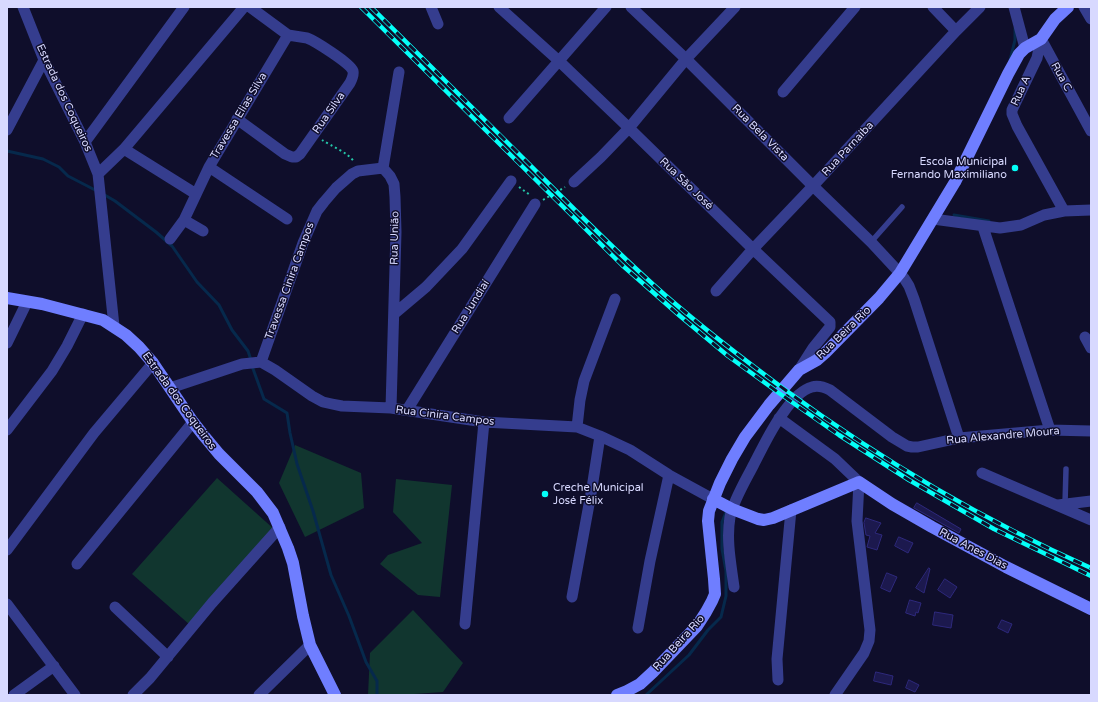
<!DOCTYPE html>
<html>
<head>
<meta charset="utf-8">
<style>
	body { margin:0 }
	#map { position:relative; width:1098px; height:702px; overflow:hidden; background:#0f0e2b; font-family:"Varela Round",sans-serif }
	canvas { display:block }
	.frame { position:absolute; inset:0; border:8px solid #d8d9ff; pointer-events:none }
</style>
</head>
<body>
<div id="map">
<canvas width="1098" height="702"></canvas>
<div class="frame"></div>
</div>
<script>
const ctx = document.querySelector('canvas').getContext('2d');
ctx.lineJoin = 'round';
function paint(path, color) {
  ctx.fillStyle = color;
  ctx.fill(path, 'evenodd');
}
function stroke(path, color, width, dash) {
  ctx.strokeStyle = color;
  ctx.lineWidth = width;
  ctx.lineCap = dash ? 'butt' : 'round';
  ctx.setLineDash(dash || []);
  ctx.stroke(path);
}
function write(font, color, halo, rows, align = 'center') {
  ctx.font = font + ' "Varela Round",sans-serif';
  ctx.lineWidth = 3;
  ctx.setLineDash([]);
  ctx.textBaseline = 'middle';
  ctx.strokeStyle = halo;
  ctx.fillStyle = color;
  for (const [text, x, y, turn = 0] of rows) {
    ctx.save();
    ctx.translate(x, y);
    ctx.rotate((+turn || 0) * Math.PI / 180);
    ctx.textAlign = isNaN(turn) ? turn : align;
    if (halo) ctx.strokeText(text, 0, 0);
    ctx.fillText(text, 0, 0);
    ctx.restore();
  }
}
paint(new Path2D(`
	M295,445L361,473L364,508L305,537L279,483Z
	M217,478L275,530L190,625L132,574Z
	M396,479L452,485L440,597L418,595L380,564L388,555L422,543L393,512Z
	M413,610L463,663L443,692L400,695H368L370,653Z`), '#11362f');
stroke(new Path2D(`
	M1010,60L1015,40V28
	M7,151L43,159L59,167L68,176L97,191
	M103,194L115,201L156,232L172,246L197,282L219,305L232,330L248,351L251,360
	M954,215L989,221
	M252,366L264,399L287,413L290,433L297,464L313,511L331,575L349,616L366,662L377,681V695
	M646,695L689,655L708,630L721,617L726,596V571L722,549V522L726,512`), '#06294c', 3);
const building = new Path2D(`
	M917,503L961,529L959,533L914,508Z
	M866,518L881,523L875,533L882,535L877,550L867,547L870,536L866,535L864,523Z
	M899,537L913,543L908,553L895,546Z
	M929,568L930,569L924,593L916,588Z
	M887,573L897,577L890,592L881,588Z
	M945,579L957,587L950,598L938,590Z
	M910,600L921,603L918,613L916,612L915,616L906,613Z
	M935,612L953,615L951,628L933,625Z
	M1002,620L1012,624L1008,633L998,628Z
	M876,672L893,676L891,685L874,681Z
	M909,680L919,685L915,692L906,688Z`);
paint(building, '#1c194e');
stroke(building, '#2e297c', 1);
stroke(new Path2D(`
	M322,140C331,146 349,153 354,162
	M519,187L530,195
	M543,200L565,187`), '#25c6a8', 2, [2, 3]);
stroke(new Path2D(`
	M871,242L902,207
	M1065,504L1066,469`), '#353d8e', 5.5);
stroke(new Path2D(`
	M23,7L44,60L85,142L98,174L114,326
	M431,7L438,24
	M499,7L559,61L629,128L753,249L830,322V327L813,348L799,370
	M631,7L686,59L813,186L871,242L897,270L904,278L909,286L914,299L959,438
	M933,7L956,31
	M1014,7L1025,48
	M1084,7L1091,19
	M1041,39L1037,58L1012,110V114L1017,126L1064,211
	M1041,39L1091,131
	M783,92L855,7
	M509,118L606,7
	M237,119L285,154L292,157H296L300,154L350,83C352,79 354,75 353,71C350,63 315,41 307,38C301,37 294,36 288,35
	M7,130L44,60
	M85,142L184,7
	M124,149L196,194
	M209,167L287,219
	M383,168L390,176L394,184L395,197L396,232L391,408
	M383,168L399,72
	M98,174L124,149L244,7
	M574,182L601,157L629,128L686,59L735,7
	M933,219L1000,228L1021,225L1044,215L1064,211L1091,210
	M184,220L203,231
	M983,227L1050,430
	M170,239L184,220L209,167L288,35L250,7
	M716,291L753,249L813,186L956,31L980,7
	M394,314L426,287L462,249L511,181
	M1085,337L1091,348
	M7,343L27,302
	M261,362L303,243L317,211L324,202L336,188L352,174L358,171L383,168
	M170,388L242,364L261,362L275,370L312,396L323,402L332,404L342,406L391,408L484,422L577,427L600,436L630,450L669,475L713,499
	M407,410L535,204
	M779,418L835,459L859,482L857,521L870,630L869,641L864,653L835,695
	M577,427L580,400L584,381L615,299
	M7,430L52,371L67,346L83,314
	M982,473L1091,520
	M1058,505L1091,501
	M7,550L94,433L153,363
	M77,564L193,422
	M734,587C731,564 726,540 730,517C733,501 747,478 754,464C763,447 771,429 783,413C790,403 800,390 812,387C818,385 824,387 830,390L892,437L907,446L912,447H918L959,438L1050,430L1091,431
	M572,597L592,488L600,436
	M7,604L75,695
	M115,607L168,657
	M465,624L484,422
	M638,628L650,561L669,475
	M778,680L777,659L791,510
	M14,695L54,666
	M133,695L150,678L212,603L280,527
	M259,695L310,645`), '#353d8e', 11);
stroke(new Path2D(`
	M7,298L42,304L103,320L126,335L139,347L153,363L193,422L204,436L219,454L257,492L273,513L288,548L293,563L303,616L310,645L335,695
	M713,499L732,509L758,519L764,520L773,518L859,482L892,504L932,527L1006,567L1091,609
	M617,695L627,691L640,684L653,672L697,626L706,612L712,601L715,594L714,579L708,521L709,511L720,483L732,459L745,437L769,405L799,370L817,360L825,353L879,298L900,273L955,182L1008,74L1019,54L1025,48L1041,39L1055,19L1068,7`), '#6f7eff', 12);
const rail = new Path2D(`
	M361,7L622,265L680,316L728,356L779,393L839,435L909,480L994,529L1091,576
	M371,7C423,59 476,111 528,163C573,208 617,253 665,295C703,328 743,359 784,389C880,459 983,520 1091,568`);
stroke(rail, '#04fff8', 4.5);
stroke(rail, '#0f0e2b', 3, [9]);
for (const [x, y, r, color] of [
	[1015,168,4,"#04fff8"],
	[545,494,4,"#04fff8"]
]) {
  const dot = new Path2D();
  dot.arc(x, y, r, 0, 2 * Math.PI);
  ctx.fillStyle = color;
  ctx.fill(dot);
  stroke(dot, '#0f0e2b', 1.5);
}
write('11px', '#d8d9ff', '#0f0e2b', [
	["Rua C",1061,77,61],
	["Rua A",1021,91,-65],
	["Estrada dos Coqueiros",64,98,65],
	["Rua Silva",329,113,-55],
	["Travessa Elias Silva",239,116,-59],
	["Rua Bela Vista",760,133,45],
	["Rua Parnaíba",848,149,-47],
	["Rua São José",686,184,44],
	["Rua União",395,238,-89],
	["Travessa Cinira Campos",290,281,-70],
	["Rua Jundiaí",471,307,-58],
	["Rua Beira Rio",844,333,-44],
	["Estrada dos Coqueiros",179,401,54],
	["Rua Cinira Campos",445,416,7],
	["Rua Alexandre Moura",1003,436,-5],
	["Rua Anes Dias",973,549,28],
	["Rua Beira Rio",679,643,-48]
]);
write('11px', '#d8d9ff', '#0f0e2b', [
	["Escola Municipal",1007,162],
	["Fernando Maximiliano",1007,175],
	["Creche Municipal",553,488,"left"],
	["José Félix",553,501,"left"]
], 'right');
</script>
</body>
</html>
